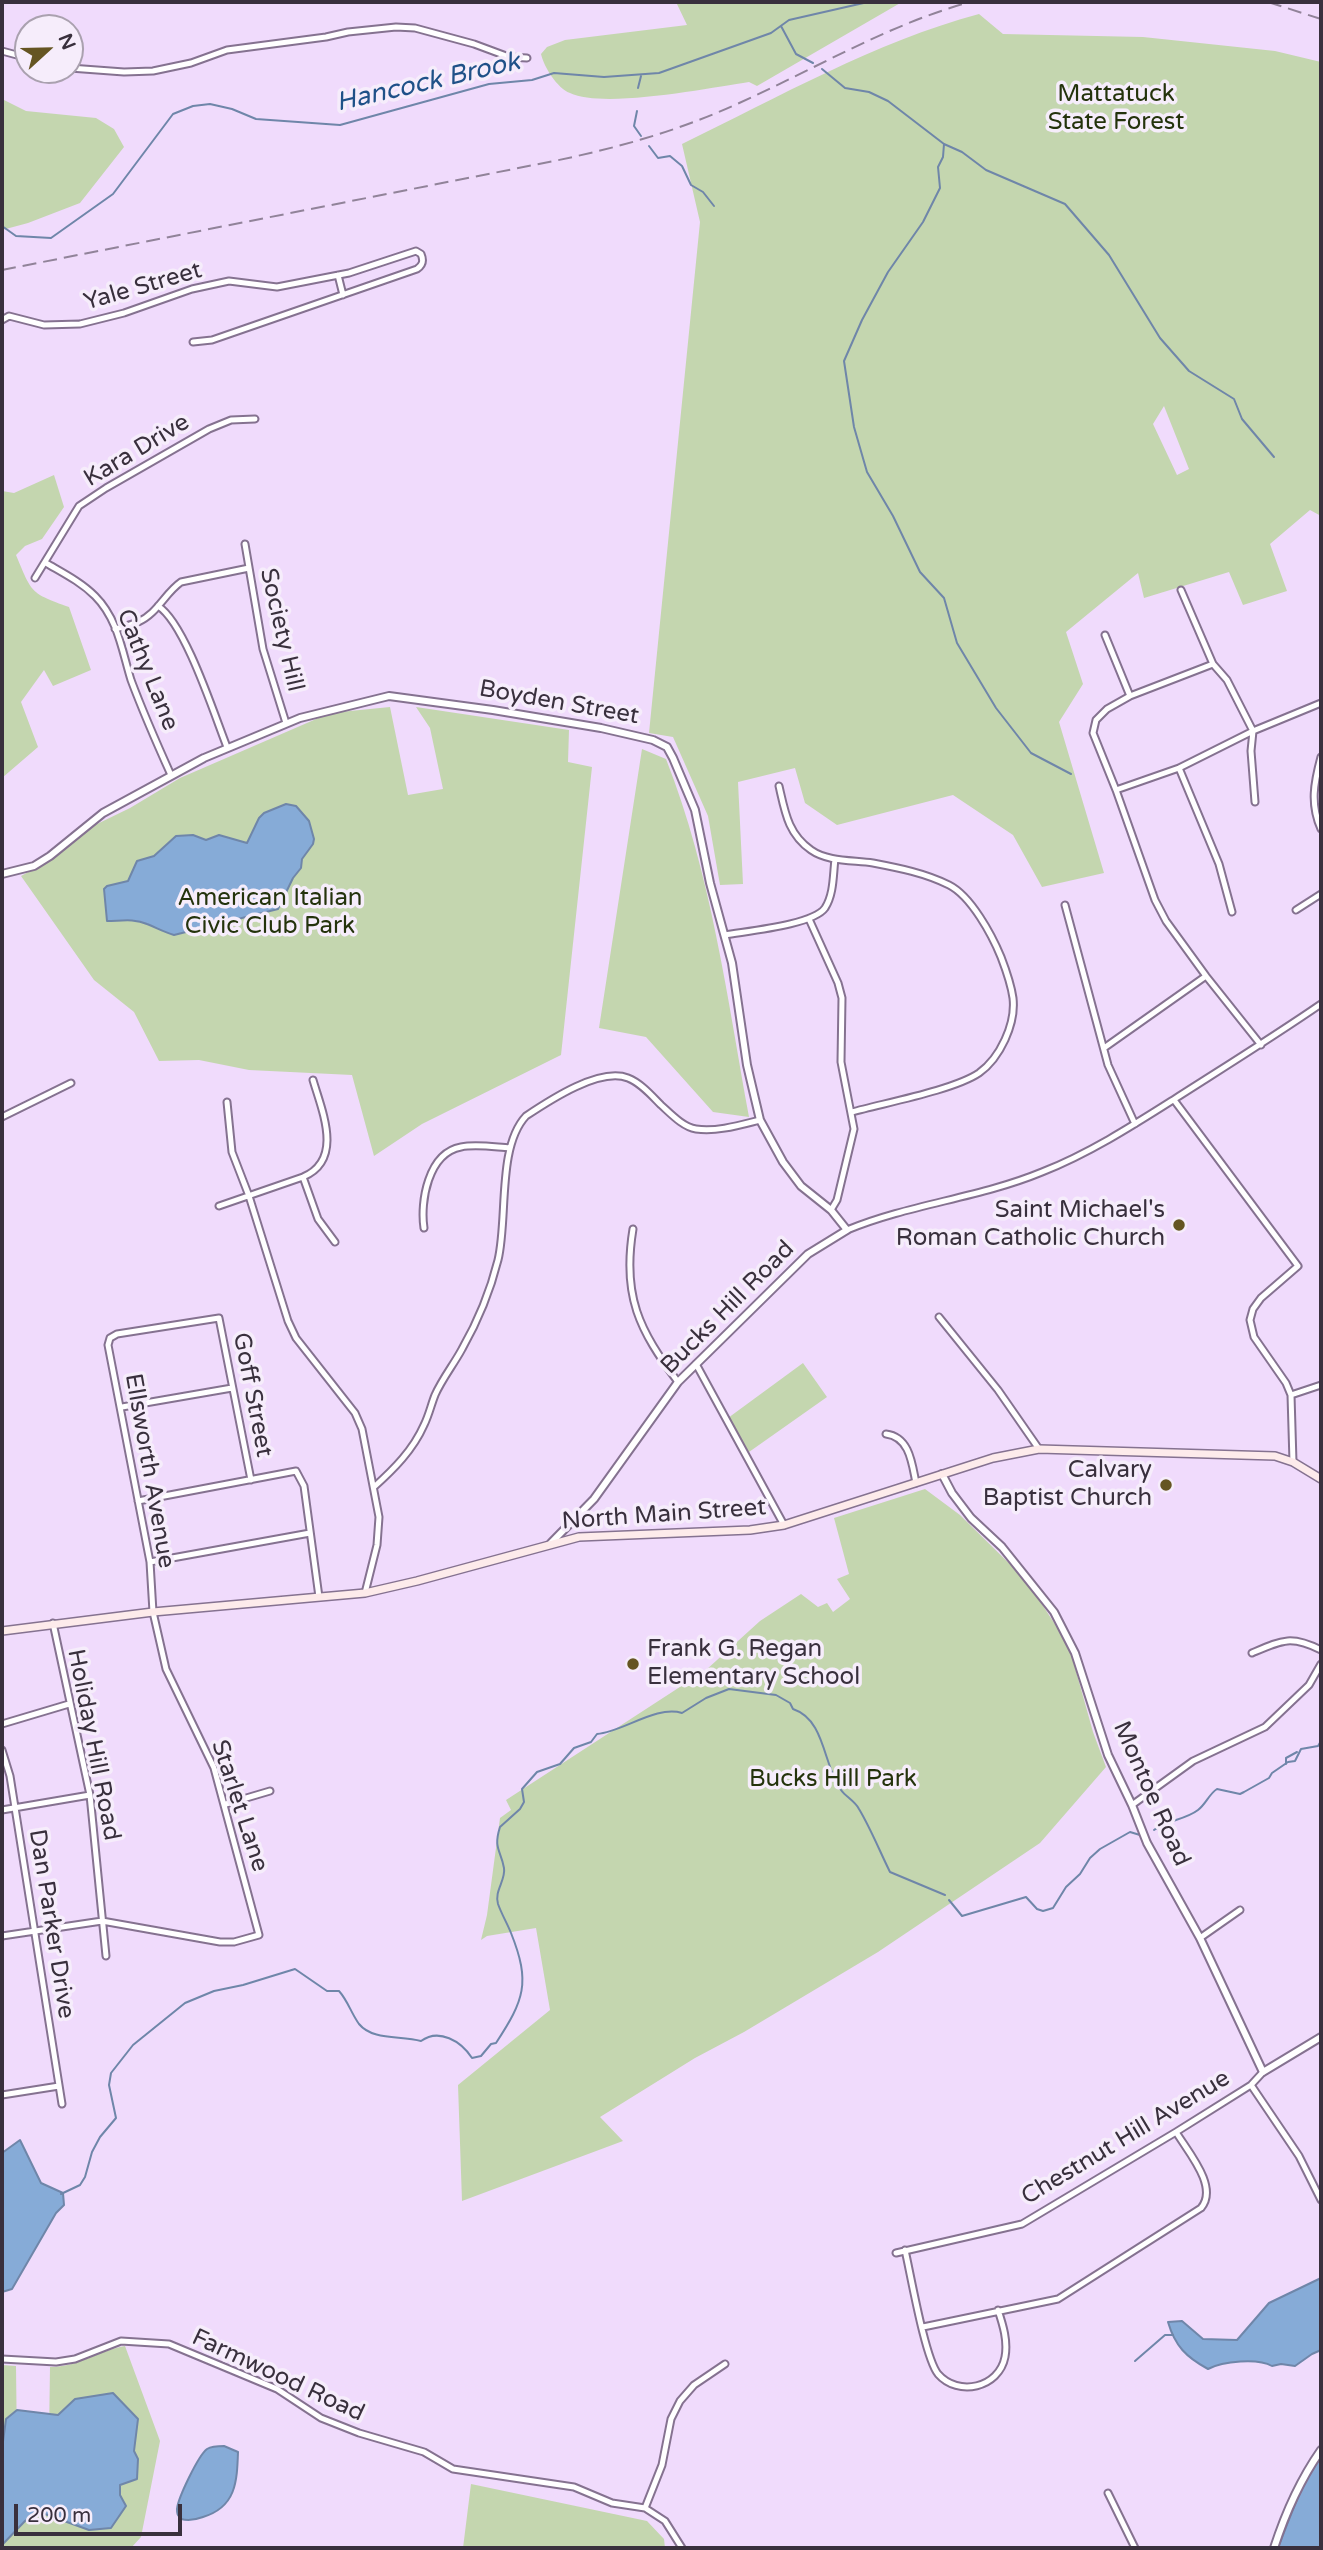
<!DOCTYPE html>
<html>
<head>
<meta charset="utf-8">
<style>
	body { margin:0 }
	#map { position:relative; width:1323px; height:2550px; overflow:hidden; background:#f0dbfc; font-family:"Varela Round",sans-serif }
	canvas { display:block }
	.frame { position:absolute; inset:0; border:4px solid #39303d; pointer-events:none }
	.north { position:absolute; left:14px; top:14px; width:70px; height:70px; box-sizing:border-box; background:#f6edfb; border:2px solid #aaa1af; border-radius:50%; rotate:68deg; font-size:19px; font-weight:700; line-height:28px; text-align:center; color:#39303d }
	.north::after { content:''; display:block; margin:auto; width:24px; height:32px; background:#655522; clip-path:polygon(50% 0,100% 100%,50% 72%,0 100%) }
	.scale { position:absolute; left:14px; top:2504px; width:168px; height:32px; box-sizing:border-box; border:4px solid #39303d; border-top:0; padding-left:9px; font-size:21px; line-height:24px; white-space:nowrap; color:#39303d; -webkit-text-stroke:5px #f6edfb; paint-order:stroke }
</style>
</head>
<body>
<div id="map">
<canvas width="1323" height="2550"></canvas>
<div class="frame"></div>
<div class="north">N</div>
<div class="scale">200 m</div>
</div>
<script>
const ctx = document.querySelector('canvas').getContext('2d');
ctx.lineJoin = 'round';
function paint(path, color) {
  ctx.fillStyle = color;
  ctx.fill(path, 'evenodd');
}
function stroke(path, color, width, dash) {
  ctx.strokeStyle = color;
  ctx.lineWidth = width;
  ctx.lineCap = dash ? 'butt' : 'round';
  ctx.setLineDash(dash || []);
  ctx.stroke(path);
}
function write(font, color, halo, rows, align = 'center') {
  ctx.font = font + ' "Varela Round",sans-serif';
  ctx.lineWidth = 7;
  ctx.setLineDash([]);
  ctx.textBaseline = 'middle';
  ctx.strokeStyle = halo;
  ctx.fillStyle = color;
  for (const [text, x, y, turn = 0] of rows) {
    ctx.save();
    ctx.translate(x, y);
    ctx.rotate((+turn || 0) * Math.PI / 180);
    ctx.textAlign = isNaN(turn) ? turn : align;
    if (halo) ctx.strokeText(text, 0, 0);
    ctx.fillText(text, 0, 0);
    ctx.restore();
  }
}
paint(new Path2D(`
	M676,2H902L757,86L749,82C709,88 604,109 570,93C557,88 544,67 541,54L547,47L565,40L687,25Z
	M979,14L1003,34L1143,37L1275,51L1321,62V516L1310,510L1270,544L1287,591L1243,605L1229,572L1144,598L1138,573L1066,632L1083,684L1059,722L1104,873L1042,887L1013,835L953,795L837,825L805,803L795,768L738,782L743,884L720,885L708,816L673,737L649,733L700,222L682,144C779,97 875,42 979,14ZM1164,406L1189,469L1177,475L1153,424Z
	M2,99L26,111L96,118L114,129L124,147L80,203L28,223L2,230Z
	M54,475L64,507L42,539L25,546L16,555C32,593 30,593 69,607L91,670L53,686L44,670L21,702L38,747L2,778V491L14,493Z
	M390,707L408,795L443,789L430,728L416,707L569,730L568,762L592,767L561,1055L422,1124L374,1156L352,1075L249,1070L199,1060L159,1061L134,1012L94,980L21,876L54,858L95,825L130,808L180,778L330,713Z
	M642,749L666,759C711,873 727,996 749,1117L713,1112L646,1037L599,1028Z
	M803,1363L827,1397L749,1452L728,1418Z
	M925,1489L960,1515L1027,1581L1069,1646L1093,1732L1106,1767L1040,1843L878,1952L744,2032L695,2058L600,2117L623,2141L462,2201L458,2085L550,2010L536,1928L487,1936L481,1940L487,1915L500,1818L511,1810L506,1800L706,1670L760,1621L801,1594L818,1607L827,1603L833,1612L850,1599L837,1579L849,1574L834,1518Z
	M125,2346L160,2441L141,2537L131,2548H2V2365L16,2366L17,2451L49,2437L50,2367C78,2367 98,2351 125,2346Z
	M471,2484L647,2521L664,2539L665,2548H463Z`), '#c4d6af');
const water = new Path2D(`
	M286,804L296,806L309,821L314,839L313,844L302,859L301,868L293,878L278,909L174,935C164,932 157,928 147,924C134,918 120,921 107,921L104,889L107,886L128,881L137,861L154,856L176,836L193,835L206,840L219,835L247,843L259,818L264,813Z
	M20,2140L41,2183L63,2193L64,2205L56,2213L12,2289L2,2292V2153Z
	M1321,2278V2350L1312,2354L1295,2366L1281,2364L1272,2366C1258,2358 1223,2361 1208,2369C1186,2357 1175,2346 1168,2322L1182,2321L1203,2339L1237,2340L1269,2303Z
	M113,2393L138,2419L134,2451L138,2459L137,2479L120,2485V2495L126,2506L111,2528L89,2530L42,2513L25,2521L2,2545V2449L6,2419L17,2410L58,2415L75,2399Z
	M224,2446L238,2452C237,2482 236,2507 203,2517C195,2520 189,2521 181,2519C178,2515 177,2515 177,2509C178,2498 198,2456 207,2449C212,2446 218,2446 224,2446Z
	M1321,2457V2548H1278C1290,2517 1301,2484 1321,2457Z`);
paint(water, '#86abd7');
stroke(water, '#6f86a9', 2);
stroke(new Path2D(`
	M781,26L796,54L813,63
	M822,69L845,88L869,92L888,101L944,144L962,152L986,170L1065,204L1109,255L1160,338L1189,371L1234,399L1242,419L1274,457
	M638,88L641,76
	M637,111L634,126L641,136
	M944,144L943,157L938,167L940,188L923,222L888,272L862,320L844,361L854,427L867,472L893,516L920,572L944,598L957,643L996,708L1031,753L1071,774
	M649,146L658,158L670,156L682,166L691,185L703,192L714,206
	M2,226L16,236L51,238L113,194L173,114L193,106L210,104L232,109L256,119L340,125L489,84L532,80L554,73L604,77L659,73L771,33L789,20L868,2
	M1286,1764V1758L1297,1752
	M1154,1830C1167,1820 1185,1820 1198,1810C1206,1804 1209,1794 1217,1789L1240,1794L1244,1792L1269,1778L1272,1773L1288,1762L1295,1761L1301,1749L1318,1746L1321,1741
	M949,1900L962,1916L1026,1897L1037,1909L1043,1911L1053,1908L1066,1887L1080,1874L1090,1858L1100,1849L1130,1832L1140,1835
	M61,2194L80,2185L85,2177L92,2152L100,2137L116,2118L109,2085L111,2073L133,2045L185,2003L214,1991L243,1985L295,1969L327,1991H339C348,2001 351,2013 359,2024C373,2041 401,2035 421,2041C439,2028 461,2041 472,2058L481,2056L491,2044L496,2043C524,2000 531,1983 511,1933C507,1923 502,1915 498,1904C494,1891 506,1880 504,1868C501,1850 493,1849 500,1827L520,1809L524,1802L522,1789L537,1772L560,1764L574,1748L591,1742L597,1734C623,1732 656,1705 682,1713L706,1698L729,1689L776,1695L790,1703L793,1709C826,1720 823,1766 841,1790C846,1797 855,1801 859,1809C871,1829 880,1852 890,1872L945,1895
	M1135,2361L1165,2335H1173`), '#6f86a9', 2);
const minor = new Path2D(`
	M2,51L28,58
	M70,68L124,72L153,71L191,63L227,50L326,37L348,32L396,27L415,28L474,44L509,57L527,58
	M338,275L343,295
	M2,320L9,316L44,325L80,324L124,313L192,289L229,281L277,287L349,273L416,251L421,254C424,261 423,265 417,269L212,340L193,342
	M245,544L263,649L286,723
	M46,563C63,573 81,582 95,596C118,619 122,651 131,680C143,712 157,744 171,775
	M35,578L79,506L106,488L209,429L231,420L255,419
	M1181,590L1213,664L1227,680L1253,731L1251,751L1255,802
	M158,606C185,623 214,714 227,747
	M115,629C123,627 131,625 138,622C157,614 165,593 181,582L249,568
	M1105,635L1130,696
	M1213,664L1130,696L1107,709L1096,720L1093,733L1116,790L1155,900L1166,921L1206,976L1261,1045
	M1321,757C1314,783 1310,804 1321,829
	M1179,768L1219,864L1232,912
	M779,786C785,812 788,834 811,850C828,862 853,860 873,863C899,868 925,873 949,885C971,896 992,935 1001,957C1006,970 1011,984 1013,998C1016,1024 1000,1058 979,1073C954,1090 884,1103 852,1112
	M1116,790L1179,768L1253,731L1321,703
	M1065,905L1108,1065L1135,1124
	M1296,910L1321,894
	M809,919L838,983L842,998L841,1062L854,1129L837,1200L831,1210
	M725,935C747,931 813,925 825,908C834,894 833,875 835,859
	M1104,1048L1206,976
	M1174,1100L1298,1266L1261,1298L1253,1309L1250,1320L1254,1337L1286,1383L1291,1395L1293,1462
	M227,1102L232,1152L249,1196L288,1321L296,1338L355,1413L362,1429L379,1517L377,1545L365,1593
	M2,1117L71,1083
	M303,1177L318,1219L335,1242
	M219,1206L303,1177C344,1160 322,1111 313,1080
	M424,1228C420,1202 428,1153 461,1147C476,1144 494,1147 510,1148
	M633,1229C622,1296 639,1330 678,1382
	M847,1230C910,1204 979,1198 1042,1172C1088,1154 1132,1126 1173,1100C1223,1068 1273,1037 1321,1004
	M939,1317L998,1390L1039,1449
	M696,1364L784,1525
	M1291,1395L1321,1385
	M122,1407L232,1388
	M886,1434C910,1437 912,1464 916,1483
	M374,1487C394,1469 413,1450 424,1425C429,1415 431,1405 435,1395C442,1379 454,1364 462,1349C478,1321 490,1292 498,1260C508,1219 497,1147 526,1116C550,1100 600,1067 628,1078C641,1083 652,1096 661,1105C671,1114 683,1127 696,1129C717,1132 740,1125 760,1120
	M138,1501L296,1471L304,1486L319,1597
	M150,1562L310,1533
	M53,1623L90,1795L106,1956
	M1252,1653C1282,1640 1291,1635 1321,1650
	M2,1724L69,1704
	M2,1750L10,1776L62,2104
	M226,1804L270,1791
	M1132,1805L1193,1761L1265,1727L1309,1685L1321,1664
	M2,1810L90,1795
	M2,1936L102,1921L220,1942H234L259,1935L214,1768L166,1669L153,1612L150,1562L108,1345L110,1338L117,1334L219,1318L251,1480
	M1200,1938L1240,1910
	M1251,2085L1299,2156L1321,2200
	M2,2095L59,2086
	M905,2250C911,2276 925,2358 938,2374C958,2397 999,2388 1005,2357C1008,2341 1003,2325 998,2310
	M896,2253L1022,2224L1176,2132L1251,2085L1263,2072
	M923,2327L1058,2299L1201,2208C1219,2187 1188,2152 1176,2132
	M2,2359L56,2362L75,2359L121,2341L169,2344L277,2389L321,2418L359,2433L424,2452L453,2469L574,2487L612,2503L645,2508L665,2521L682,2548
	M1108,2493L1135,2548
	M645,2508L662,2465L671,2419L680,2401L694,2385L725,2364`);
const tertiary = new Path2D(`
	M2,874L34,866L50,856L103,813L204,758L300,718L389,696L493,710L601,728L653,740L667,747L673,758L695,810L710,883L732,963L747,1065L760,1120L783,1162L801,1186L831,1210L847,1230L808,1254L678,1382L594,1499L551,1543
	M942,1474L952,1493L971,1518L1002,1547L1054,1612L1075,1653L1108,1755L1132,1805L1147,1843L1200,1938L1263,2072L1321,2037
	M1274,2548C1285,2514 1300,2480 1321,2450`);
const secondary = new Path2D(`
	M2,1631L153,1612L365,1593L417,1581L579,1537L750,1530L784,1525L993,1458L1039,1449L1275,1456L1293,1462L1321,1479`);
stroke(minor, '#857290', 9);
stroke(tertiary, '#857290', 10);
stroke(secondary, '#857290', 10);
stroke(minor, '#fff', 5);
stroke(tertiary, '#fff', 6);
stroke(secondary, '#fdebeb', 7);
stroke(new Path2D(`
	M1268,2L1321,19
	M2,270L554,161C617,148 678,131 737,104C815,69 887,25 970,2`), '#918399', 2, [14, 7]);
for (const [x, y, r, color] of [
	[1179,1225,7,"#655522"],
	[1166,1485,7,"#655522"],
	[633,1664,7,"#655522"]
]) {
  const dot = new Path2D();
  dot.arc(x, y, r, 0, 2 * Math.PI);
  ctx.fillStyle = color;
  ctx.fill(dot);
  stroke(dot, '#f6edfb', 2.5);
}
write('24px', '#24330c', '#f6edfb', [
	["Mattatuck",1116,95],
	["State Forest",1116,123],
	["American Italian",270,899],
	["Civic Club Park",270,927],
	["Bucks Hill Park",833,1780]
]);
write('24px', '#39303d', '#f6edfb', [
	["Yale Street",143,287,-16],
	["Kara Drive",137,451,-31],
	["Society Hill",281,630,77],
	["Cathy Lane",147,670,68],
	["Boyden Street",559,703,10],
	["Bucks Hill Road",728,1308,-45],
	["Goff Street",252,1395,79],
	["Ellsworth Avenue",149,1471,80],
	["North Main Street",664,1515,-4],
	["Holiday Hill Road",93,1745,79],
	["Montoe Road",1151,1794,66],
	["Starlet Lane",239,1806,72],
	["Dan Parker Drive",51,1924,81],
	["Chestnut Hill Avenue",1126,2138,-31],
	["Farmwood Road",278,2376,25]
]);
write('24px', '#39303d', '#f6edfb', [
	["Saint Michael's",1165,1211],
	["Roman Catholic Church",1165,1239],
	["Calvary",1152,1471],
	["Baptist Church",1152,1499],
	["Frank G. Regan",647,1650,"left"],
	["Elementary School",647,1678,"left"]
], 'right');
write('italic 26px', '#1f5188', '#f6edfb', [
	["Hancock Brook",428,83,-13]
]);
</script>
</body>
</html>
